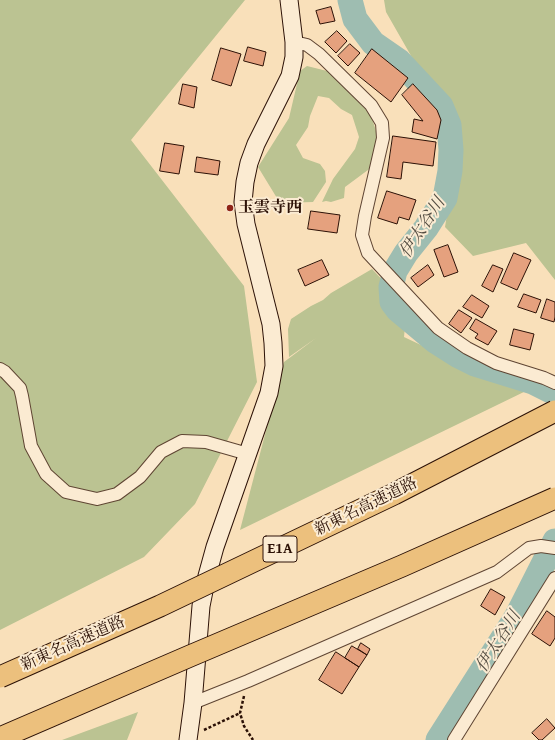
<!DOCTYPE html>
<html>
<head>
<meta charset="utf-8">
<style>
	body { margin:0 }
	canvas { display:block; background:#f9e0ba }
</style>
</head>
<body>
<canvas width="555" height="740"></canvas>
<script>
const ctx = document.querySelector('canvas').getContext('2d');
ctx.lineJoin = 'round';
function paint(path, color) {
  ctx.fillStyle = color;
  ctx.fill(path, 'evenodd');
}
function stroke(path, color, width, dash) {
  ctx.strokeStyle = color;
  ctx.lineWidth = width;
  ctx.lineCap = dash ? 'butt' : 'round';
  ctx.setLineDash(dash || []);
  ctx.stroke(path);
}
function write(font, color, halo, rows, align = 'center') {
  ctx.font = font + ' "Gentium Book Plus","Noto Serif JP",serif';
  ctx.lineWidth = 4;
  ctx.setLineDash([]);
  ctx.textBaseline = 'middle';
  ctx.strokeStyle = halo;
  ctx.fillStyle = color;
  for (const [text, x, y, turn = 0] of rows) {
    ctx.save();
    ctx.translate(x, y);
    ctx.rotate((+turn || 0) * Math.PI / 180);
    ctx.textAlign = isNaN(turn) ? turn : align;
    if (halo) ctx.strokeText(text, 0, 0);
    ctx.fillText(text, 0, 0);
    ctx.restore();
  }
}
paint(new Path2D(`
	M0,0H245L131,140L244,286L257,382L195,504L144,557L0,630Z
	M384,0H555V280L526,243L473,256L445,227L453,177V122L422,75L386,12Z
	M307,66L327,71L349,91L366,100L376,131L378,145L372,167L345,187L344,198L331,202L326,201L322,202L333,179L355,149L359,137L352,115L341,109L329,98L318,96L310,116L308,127L296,145L303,158L320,164L325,171L326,182L313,202L280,203L258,167L289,118L300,71Z
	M372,269L407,306L404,337L478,372L528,390L240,530L284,362L316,338L289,357L288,329L291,319L311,306L323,300L331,293Z
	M138,712L127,740H62Z`), '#bbc392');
stroke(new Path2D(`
	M350,0L355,19L373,43L399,61L441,106L449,125L451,150L450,171L445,198L426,228L406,253L395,271L391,287L392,302L398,310L435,341L457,355L475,364L533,382L555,393
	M438,740L517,616L555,541`), '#9ebdb1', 25);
const building = new Path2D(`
	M331,7L335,21L320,24L316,11Z
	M337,31L347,41L336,53L325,42Z
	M350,44L360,53L348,66L338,56Z
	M248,47L266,52L263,66L244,61Z
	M221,48L241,54L231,86L212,80Z
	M372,49L408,78L391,102L355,73Z
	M183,84L197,87L194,108L179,104Z
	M413,84L437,110L441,120L437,139L412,132L414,119L423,121L402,95Z
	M393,136L436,142L433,166L403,162L401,179L387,177Z
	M165,143L184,146L179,174L160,171Z
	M197,157L220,161L218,175L195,172Z
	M387,191L416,200L409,220L399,217L397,224L378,218Z
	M311,211L340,215L337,233L308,229Z
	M448,245L458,272L444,277L434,250Z
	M514,253L531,260L517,290L501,283Z
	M322,260L329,275L305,286L298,270Z
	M428,265L434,275L418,287L411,278Z
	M493,265L503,269L493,292L482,286Z
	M524,294L541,300L536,313L518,307Z
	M472,295L489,306L482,318L463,307Z
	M547,299L555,302V317L554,322L541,318Z
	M459,310L472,318L461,333L449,324Z
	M476,319L497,331L488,345L475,338L478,334L470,329Z
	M514,329L534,334L530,350L510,345Z
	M491,589L505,597L495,615L481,606Z
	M547,611L555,617V638L550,646L532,634Z
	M361,643L370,649L367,655L358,649Z
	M352,646L367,655L359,667L345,658Z
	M336,652L359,667L342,694L319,680Z
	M547,719L555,728L542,740H539L532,733Z`);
paint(building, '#e5a17e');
stroke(building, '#2c1106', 1);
const street = new Path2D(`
	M294,42L307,45L319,54L371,105L382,123L383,138L365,216L362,235L368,253L438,328L467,348L496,363L544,378L555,383
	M0,369L5,372L20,388L22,396L31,446L46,474L66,492L97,499L117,494L140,477L161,452L182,441L206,442L248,454
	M193,703L248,681L497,572L529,548L541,546L555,548
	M454,740L555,578`);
const secondary = new Path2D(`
	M188,740L193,703L201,606L207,576L215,547L269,393L274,366L273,343L271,324L246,224L243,202L245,182L249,163L256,144L290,76L294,57V42L289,0`);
stroke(street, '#5f4533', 14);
stroke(secondary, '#2c1106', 19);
stroke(new Path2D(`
	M244,696L240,713L244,726L253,740
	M204,730L240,713`), '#2c1106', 2.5, [3, 2]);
stroke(street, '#fbebd2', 12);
stroke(secondary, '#fbebd2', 17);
const highwayBridge = new Path2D(`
	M0,677L160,606L394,494L555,411
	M0,738L190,656L402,566L555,498`);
stroke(highwayBridge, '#2c1106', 23, []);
stroke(highwayBridge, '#ecc07d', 21);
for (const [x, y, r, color] of [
	[230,208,4,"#8f2418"]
]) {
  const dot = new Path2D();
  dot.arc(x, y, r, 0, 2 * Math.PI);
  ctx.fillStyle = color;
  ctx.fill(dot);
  stroke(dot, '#fbebd2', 1.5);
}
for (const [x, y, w] of [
	[280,549,34]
]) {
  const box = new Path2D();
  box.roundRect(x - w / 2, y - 13, w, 26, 3);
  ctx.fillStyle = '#fbebd2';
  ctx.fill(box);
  stroke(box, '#2c1106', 1);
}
write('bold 15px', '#2c1106', null, [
	["E1A",280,549]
]);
write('bold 16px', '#2c1106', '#fbebd2', [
	["玉雲寺西",238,208]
], 'left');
write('16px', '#2c1106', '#fbebd2', [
	["新東名高速道路",366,507,-26],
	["新東名高速道路",73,644,-24]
]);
write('italic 17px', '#544d42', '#fbebd2', [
	["伊太谷川",423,228,-57],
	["伊太谷川",499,642,-58]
]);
</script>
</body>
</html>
